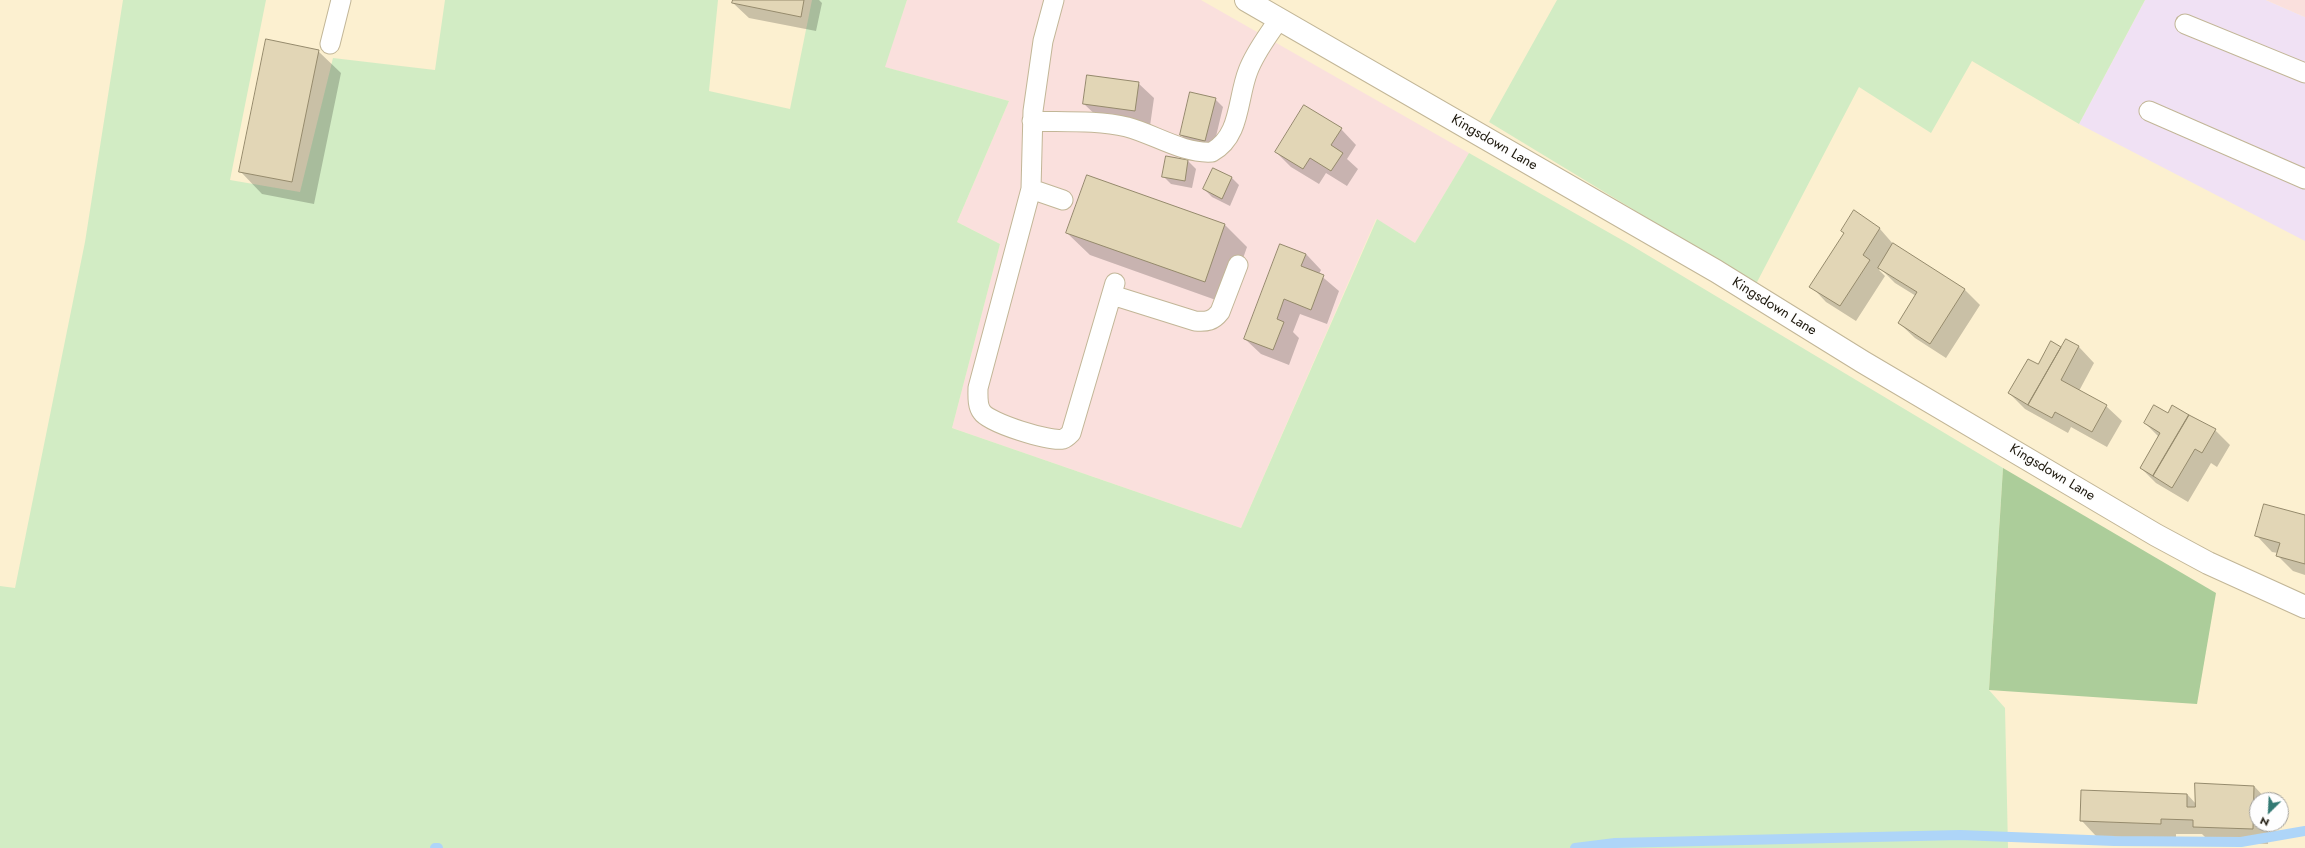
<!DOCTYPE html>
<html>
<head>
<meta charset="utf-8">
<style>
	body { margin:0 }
	#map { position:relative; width:2305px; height:848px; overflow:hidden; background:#fcf0d0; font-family:Jost,sans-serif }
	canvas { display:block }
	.north { position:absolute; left:2249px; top:792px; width:40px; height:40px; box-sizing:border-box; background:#fefefe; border:1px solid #a4a29e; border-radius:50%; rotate:204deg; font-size:11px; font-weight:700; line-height:16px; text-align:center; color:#1e190e }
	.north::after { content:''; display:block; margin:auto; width:14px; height:18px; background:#327973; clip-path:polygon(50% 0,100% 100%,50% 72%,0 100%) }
</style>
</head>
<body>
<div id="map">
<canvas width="2305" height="848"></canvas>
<div class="north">N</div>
</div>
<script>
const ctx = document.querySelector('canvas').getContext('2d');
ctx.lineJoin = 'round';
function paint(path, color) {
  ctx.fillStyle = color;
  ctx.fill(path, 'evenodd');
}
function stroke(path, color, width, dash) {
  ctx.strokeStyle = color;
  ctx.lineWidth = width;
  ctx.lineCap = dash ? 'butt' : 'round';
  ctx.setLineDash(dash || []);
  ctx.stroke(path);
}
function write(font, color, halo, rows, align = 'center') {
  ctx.font = font + ' Jost,sans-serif';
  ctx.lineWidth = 3.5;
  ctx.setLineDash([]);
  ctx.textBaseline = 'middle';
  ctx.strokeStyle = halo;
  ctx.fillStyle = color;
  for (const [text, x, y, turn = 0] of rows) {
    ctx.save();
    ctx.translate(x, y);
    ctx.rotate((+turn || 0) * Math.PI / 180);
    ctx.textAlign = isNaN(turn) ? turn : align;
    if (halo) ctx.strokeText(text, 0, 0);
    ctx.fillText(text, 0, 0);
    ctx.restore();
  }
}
paint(new Path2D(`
	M2145,0H2266L2305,17V241L2079,124Z`), '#f0e1f4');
paint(new Path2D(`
	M907,0H1201L1469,153L1415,243L1376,219L1241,528L952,428L1000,244L957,222L1009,101L884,67Z
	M2266,0H2305V17Z`), '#fae0dd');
paint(new Path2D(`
	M123,0H266L230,180L300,192L333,58L435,70L445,0H718L709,91L790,109L812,0H907L885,67L1009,101L957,222L1000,244L952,428L1241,528L1377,219L1415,243L1469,153L1629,244L2003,468L1989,690L2005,708L2008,848H0V586L15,588L85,242Z
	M1557,0H2145L2079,124L1972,61L1931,133L1859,87L1756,284L1489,122Z`), '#d2ecc4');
paint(new Path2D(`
	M2003,468L2216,593L2197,704L1989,690Z`), '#accd9a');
paint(new Path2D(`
	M734,0H819L822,3L816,31L749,18L733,3Z
	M318,51L341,73L314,204L262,194L240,171Z
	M1138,83L1154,98L1150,126L1100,119L1084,104Z
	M1215,99L1223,107L1213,149L1188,142L1181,135Z
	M1341,129L1356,145L1347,159L1358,169L1347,186L1326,173L1319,184L1291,167L1276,152Z
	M1167,157L1188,161L1196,169L1192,188L1171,184L1163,176Z
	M1214,169L1232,178L1239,185L1230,206L1212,197L1204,189Z
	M1088,176L1225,225L1247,247L1227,304L1090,255L1067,233Z
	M1854,212L1880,229L1894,245L1964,289L1980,305L1946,358L1915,338L1899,323L1916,296L1895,283L1880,268L1879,270L1885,276L1856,321L1826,302L1811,286L1845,234Z
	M1306,254L1321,270L1319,274L1339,291L1327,324L1300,314L1293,332L1299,338L1289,365L1261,354L1245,339Z
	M2066,340L2079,347L2094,363L2079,391L2106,406L2122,421L2107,447L2071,427L2068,433L2025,409L2009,393L2038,366L2052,342L2062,348Z
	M2145,423L2215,430L2230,445L2217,467L2211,463L2188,502L2156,483L2141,468L2159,437Z
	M2305,516V575L2293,571L2278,556V553L2272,552L2257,536Z
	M2254,786L2267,800H2257V824H2269L2268,844L2210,842L2202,834H2176V839L2096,836L2081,820L2187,794L2196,804Z`), '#0003');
stroke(new Path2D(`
	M435,848H438
	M1575,848L1615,843L1960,835L2114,841L2241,842L2305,831`), '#aed5f8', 10);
const building = new Path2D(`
	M733,0H804L801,17L732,3Z
	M266,39L319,50L292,182L239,172Z
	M1087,75L1139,82L1135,111L1083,104Z
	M1190,92L1216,98L1205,141L1180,135Z
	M1304,105L1342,128L1331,145L1343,153L1331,171L1310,158L1303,169L1275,152Z
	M1166,156L1188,160L1185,181L1162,177Z
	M1213,168L1232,177L1222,199L1203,189Z
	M1087,175L1225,224L1205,282L1066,233Z
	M1854,210L1880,228L1863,255L1870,260L1840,306L1809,287L1844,233L1841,231Z
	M1893,243L1965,289L1930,344L1898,323L1917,292L1878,268Z
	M1280,244L1306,254L1301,266L1324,275L1311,310L1284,299L1277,319L1284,322L1273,350L1244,339Z
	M2066,339L2079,346L2061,380L2107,405L2092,432L2055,412L2052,418L2028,405Z
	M2051,341L2061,347L2028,405L2008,393L2028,359L2038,364Z
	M2154,405L2168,413L2172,405L2189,415L2153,476L2140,468L2160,433L2144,423Z
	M2189,415L2216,429L2202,453L2195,449L2172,488L2153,476Z
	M2264,504L2305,515V564L2276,556L2280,543L2255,536Z
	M2195,783L2254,786L2253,829L2193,827V820L2161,819V824L2080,821L2081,790L2187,794V807H2195Z`);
paint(building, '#e2d6b6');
stroke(building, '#958a6c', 1);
const lane = new Path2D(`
	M1054,0L1043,41L1033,111L1031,189L978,388C978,395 977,406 982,412C989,423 1050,442 1063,439C1066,438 1069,435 1071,433L1115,283
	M2185,24L2305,73
	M330,44L341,0
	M2149,111L2305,179
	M1032,121C1063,122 1097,120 1127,127C1154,134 1183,154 1212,152C1241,136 1237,99 1248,71C1255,52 1268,36 1279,19
	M1031,189L1063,200
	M1112,295L1195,321C1207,322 1213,321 1220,312L1238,265`);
const street = new Path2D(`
	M1246,0L1716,271L1863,362L2156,535L2208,563L2305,607`);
stroke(lane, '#c2b697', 21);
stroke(street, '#c2b697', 24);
stroke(lane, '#fff', 19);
stroke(street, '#fff', 22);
write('14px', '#1e190e', '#fefefe', [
	["Kingsdown Lane",1494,143,30],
	["Kingsdown Lane",1774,307,32],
	["Kingsdown Lane",2052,473,31]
]);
</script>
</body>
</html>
